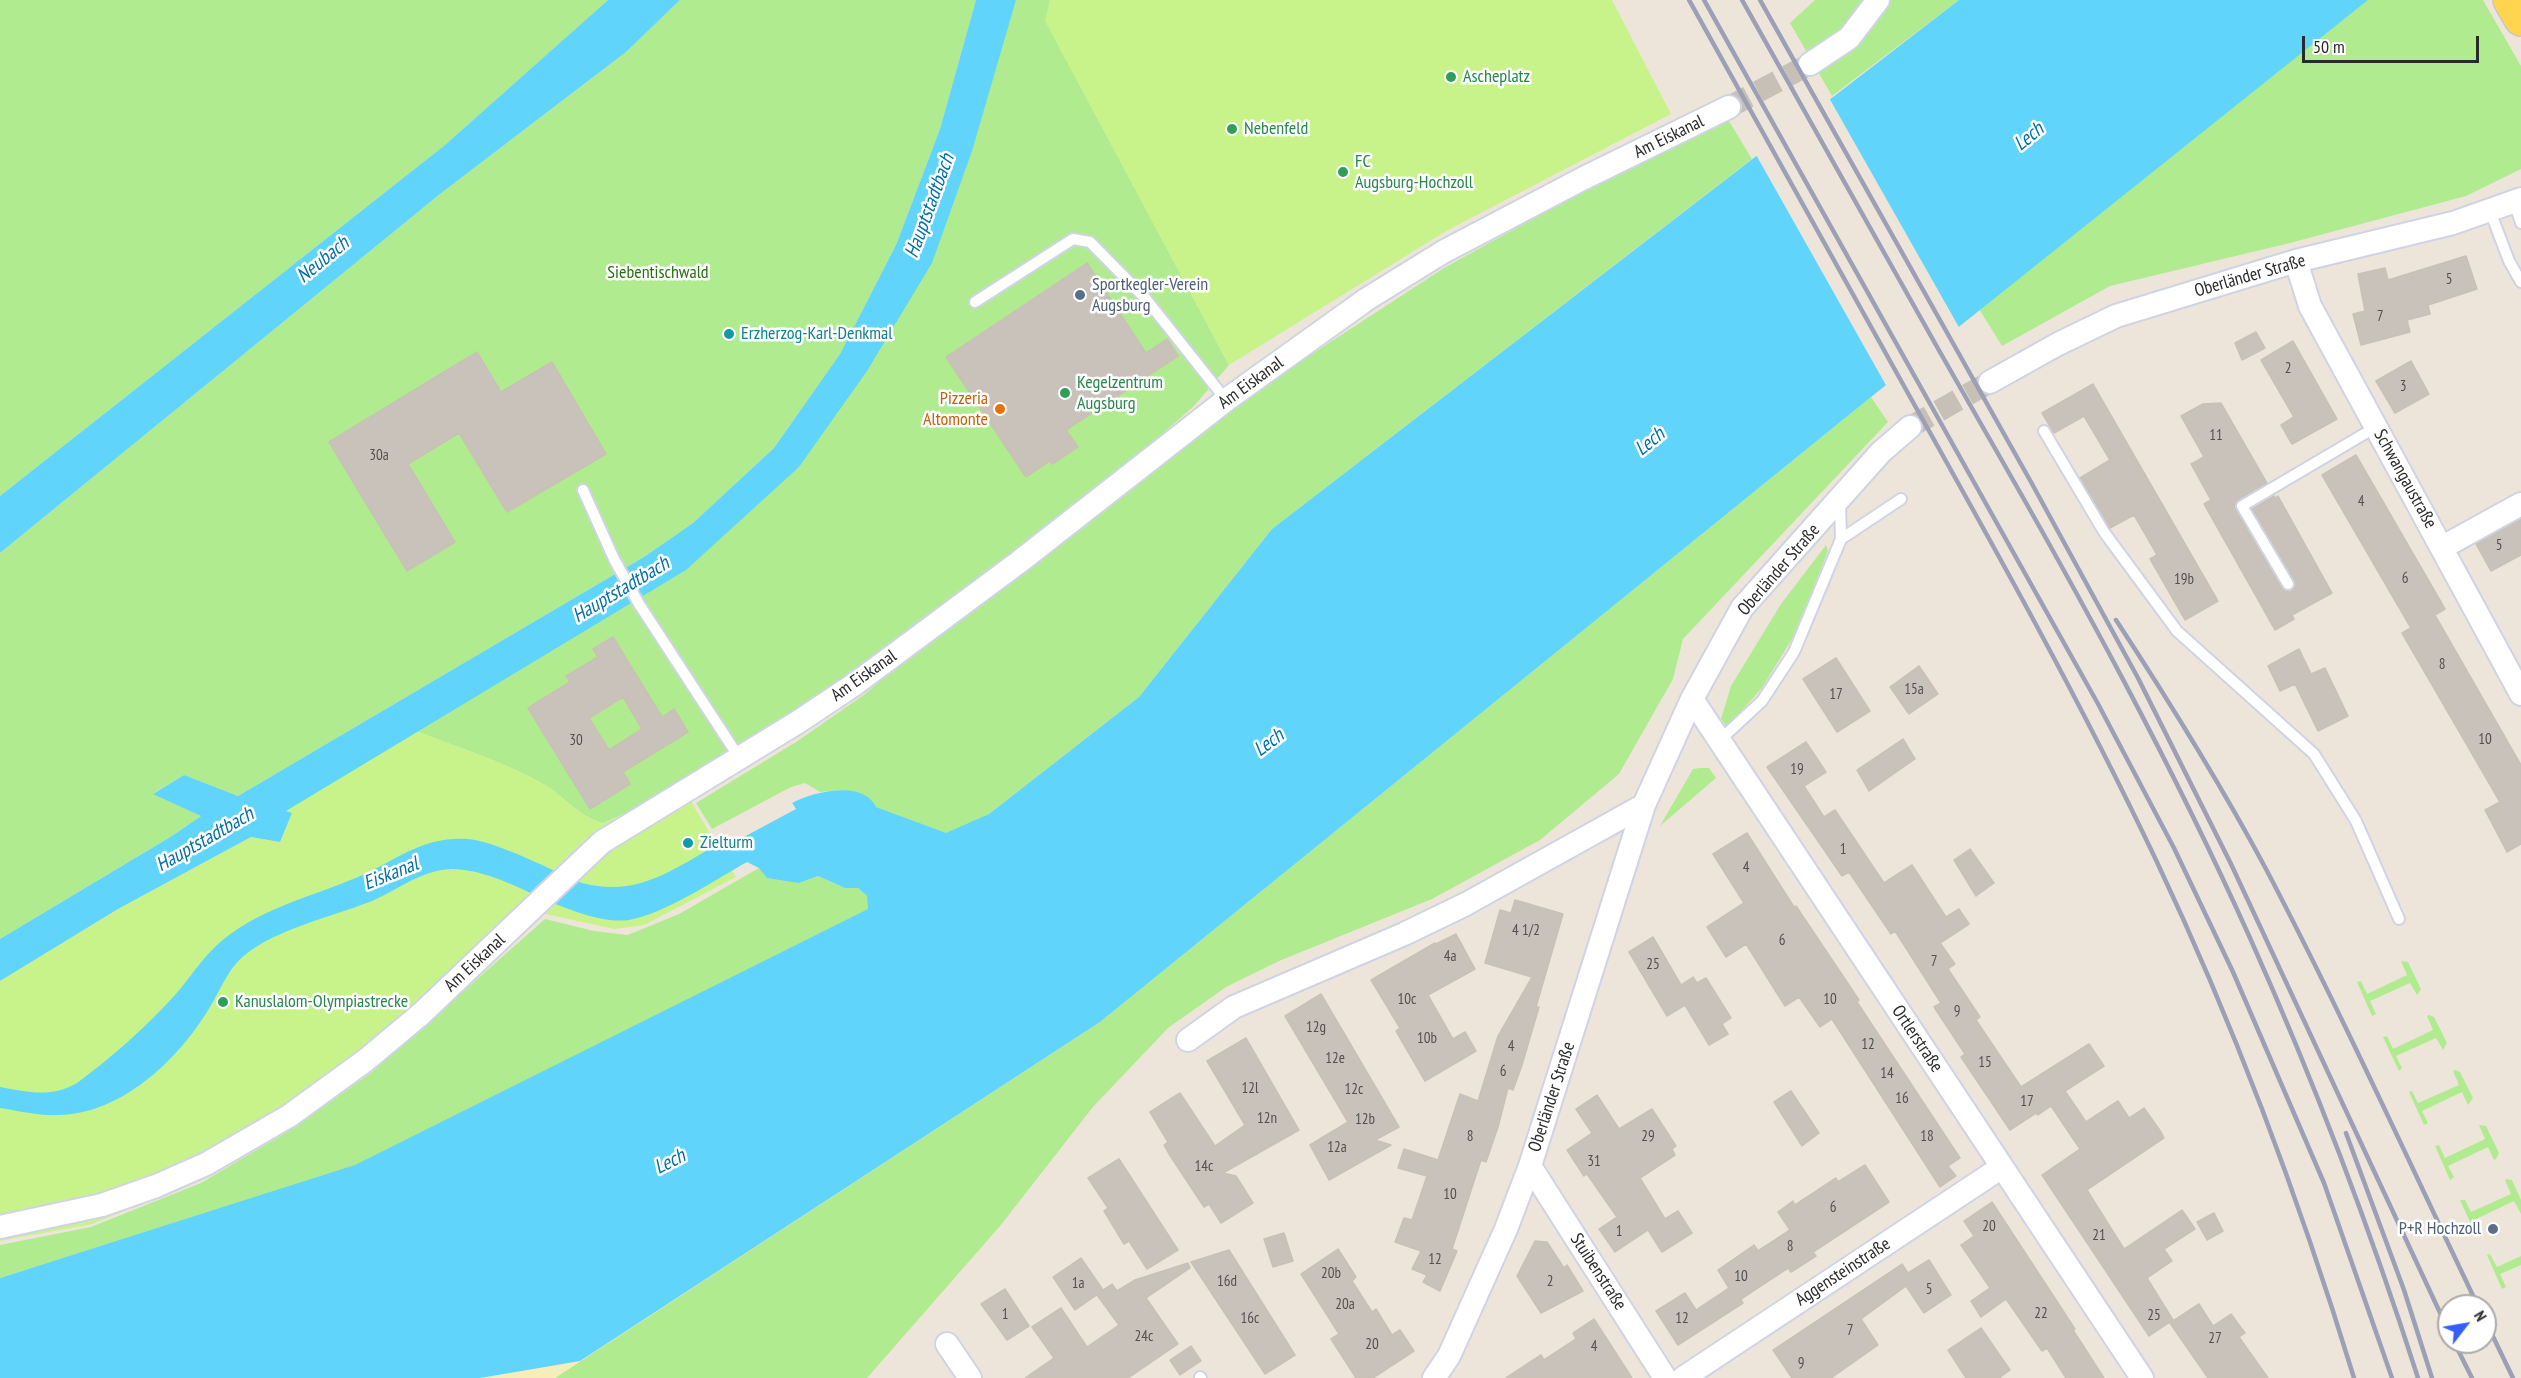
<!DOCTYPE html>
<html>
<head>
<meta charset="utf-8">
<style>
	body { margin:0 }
	#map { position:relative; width:2521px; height:1378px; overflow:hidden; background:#eee5da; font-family:"PT Sans Narrow",sans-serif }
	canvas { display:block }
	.north { position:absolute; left:2437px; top:1294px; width:60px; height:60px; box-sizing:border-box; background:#fff; border:2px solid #aaa; border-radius:50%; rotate:59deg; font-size:16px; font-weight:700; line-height:24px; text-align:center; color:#2a2a2a }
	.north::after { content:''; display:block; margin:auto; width:21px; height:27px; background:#365dff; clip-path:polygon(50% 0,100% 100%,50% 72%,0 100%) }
	.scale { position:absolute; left:2302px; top:36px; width:177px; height:27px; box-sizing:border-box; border:3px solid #2a2a2a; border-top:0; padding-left:8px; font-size:18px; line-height:21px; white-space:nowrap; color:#2a2a2a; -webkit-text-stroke:4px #fff; paint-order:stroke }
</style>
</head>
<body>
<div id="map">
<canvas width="2521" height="1378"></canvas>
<div class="north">N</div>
<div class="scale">50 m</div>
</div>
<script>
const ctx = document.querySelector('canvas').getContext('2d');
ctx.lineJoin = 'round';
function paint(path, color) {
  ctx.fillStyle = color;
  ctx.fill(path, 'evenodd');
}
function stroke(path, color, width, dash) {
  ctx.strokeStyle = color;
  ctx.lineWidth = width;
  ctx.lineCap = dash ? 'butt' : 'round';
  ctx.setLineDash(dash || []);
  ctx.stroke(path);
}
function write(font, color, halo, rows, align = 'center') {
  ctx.font = font + ' "PT Sans Narrow",sans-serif';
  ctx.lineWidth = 5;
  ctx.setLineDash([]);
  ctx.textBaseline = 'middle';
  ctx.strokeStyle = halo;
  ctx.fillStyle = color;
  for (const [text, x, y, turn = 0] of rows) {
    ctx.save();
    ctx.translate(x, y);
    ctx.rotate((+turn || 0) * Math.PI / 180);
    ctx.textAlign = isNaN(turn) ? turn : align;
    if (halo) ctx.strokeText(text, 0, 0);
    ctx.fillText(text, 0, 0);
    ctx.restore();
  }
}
paint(new Path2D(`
	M0,0H608L445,145L0,496Z
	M680,0H976L940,129L896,245L840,354L774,448L693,523L644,557L238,796L184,775L154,793L201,816L172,836L0,939V553L440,194L626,52ZM477,352L556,483L507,512L459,433L408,464L455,542L407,571L329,442Z
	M1016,0H1050L1046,21L1229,365L1194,406L1041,540L843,689L683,788L603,823C579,817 565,797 545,785C505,762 459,748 416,731L575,636L799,467Z
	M1815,0H1959L1832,96L1790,23Z
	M2367,0H2483L2521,66V169L2466,196L2290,243L2110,286L2002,346L1979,309Z
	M1724,113L1752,159L1272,529L1139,697L989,814L946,834L876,807L865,796L858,793L839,790L820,792L805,783L791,787L712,829L696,803L796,742L865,694L938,632L1246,397L1444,268Z
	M1871,397L1888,422L1683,639L1673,679L1619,774L1540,840L1432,899L1279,961L1226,987L1168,1028L1093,1107L1000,1226L867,1378H555L1100,1022Z
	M1826,545L1828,551L1795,634L1762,688L1727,727L1721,719L1731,686L1781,604Z
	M1700,768H1709L1716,778L1660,826L1693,769Z
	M759,868L799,883L818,876L845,888H858L867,896L869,909L355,1166L0,1278V1245L91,1227L201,1183L295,1127L372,1072L545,919L594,931L628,935L679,914Z
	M2401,961L2408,962L2421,989L2418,994L2417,995L2410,983L2370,1001L2376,1014L2372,1016L2357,982L2361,981L2367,994L2407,975Z
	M2429,1015L2434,1017L2447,1043L2443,1050L2436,1038L2396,1056L2402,1068L2399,1071L2383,1037L2387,1036L2393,1049L2433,1030L2427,1016Z
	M2455,1070L2460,1072L2473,1098L2468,1105L2462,1092L2422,1111L2428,1123L2424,1125L2409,1092L2412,1091L2418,1103L2459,1085L2453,1071Z
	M2479,1125L2486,1126L2499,1153L2496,1159L2494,1160L2488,1147L2448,1166L2454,1177L2450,1180L2435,1146L2439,1145L2445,1158L2485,1139Z
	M2507,1179L2512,1180L2521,1200V1214L2514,1201L2474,1220L2480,1232L2476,1235L2460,1200H2465L2471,1212L2511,1194L2505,1180Z
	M2490,1254L2497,1267L2521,1256V1265L2500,1274L2506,1287L2502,1289L2487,1255Z`), '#b0eb90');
paint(new Path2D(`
	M580,1361L555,1378H480Z`), '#f7edb9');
paint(new Path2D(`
	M1050,0H1612L1671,114L1448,230L1229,365L1045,21Z
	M416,731C459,748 505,762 545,785C565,797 579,817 603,823L683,788L736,877L644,925L614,929L541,913L293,1124L205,1178L92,1224L0,1241V981L118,909L251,837L280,842L292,813L285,811Z`), '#c8f38b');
paint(new Path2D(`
	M608,0H680L626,52L440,194L0,553V496L445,145Z
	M976,0H1016L972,151L932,263L867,371L799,467L686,570L286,811L292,813L280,842L251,837L118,909L0,981V939L172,836L201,816L153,794L184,775L238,796L644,557L693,523L774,448L840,354L896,245L940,129Z
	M1959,0H2368L1871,397L1100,1022L580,1361L480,1378H0V1278L355,1165L868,909L867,896L858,888H845L818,876L799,883L767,878L759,868L747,862C715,880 664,914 629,920C602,924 561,907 537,896C512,884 480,869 451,869C421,870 398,890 372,901C347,911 320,918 295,928C272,937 246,949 231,970C220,986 213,1005 201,1021C170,1067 117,1114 59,1115C39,1116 19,1111 0,1108V1087C28,1092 51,1098 77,1083C110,1059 147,1026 175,995C189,979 200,961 216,946C256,909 309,898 358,877C398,860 421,836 468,839C496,841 553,871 582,883C639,898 675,868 723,841L726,846L795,808L792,803C812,792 863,779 876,807L946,833L989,814L1139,697L1272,529Z`), '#61d4fc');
paint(new Path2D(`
	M1828,96L1960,329L1887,387L1755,153Z
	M792,803L796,809L727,846L723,841L725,839L727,842L791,807L790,804Z`), '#eee5da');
const building = new Path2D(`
	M2466,256L2477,289L2428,305L2430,314L2407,320L2410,332L2361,345L2353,314L2365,311L2358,274L2385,268L2388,280Z
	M1087,263L1146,353L1167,339L1178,356L1066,430L1078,447L1052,464L1050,461L1026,477L946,357Z
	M2256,332L2265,348L2242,360L2235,343Z
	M2293,341L2337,419L2292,444L2281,425L2294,417L2261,360Z
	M477,352L501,392L552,362L606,454L507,512L459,433L408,464L455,542L407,571L329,442Z
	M2411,361L2429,394L2395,413L2376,381Z
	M2093,384L2218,601L2185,620L2150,559L2157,555L2134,515L2110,528L2080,478L2110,460L2084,416L2054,433L2042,413Z
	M2221,403L2267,483L2238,500L2235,505L2236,510L2282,588L2285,591H2291L2295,587L2294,580L2252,509L2274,496L2275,498L2278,496L2332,593L2292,615L2294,619L2275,630L2204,504L2211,500L2191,464L2204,457L2181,416L2203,404Z
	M2356,455L2445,609L2435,615L2521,765V844L2507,852L2485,810L2500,802L2402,633L2411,628L2322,475Z
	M2521,519V555L2491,571L2476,544Z
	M613,637L662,717L674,709L688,732L623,772L630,784L590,809L528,708L570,682L566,676L598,657L593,649ZM623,697L642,729L609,750L589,718Z
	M2299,649L2311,674L2325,668L2348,716L2318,731L2295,684L2280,691L2268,666Z
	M1836,658L1870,711L1837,732L1803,679Z
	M1919,666L1938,694L1909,714L1890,687Z
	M1903,739L1915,759L1869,791L1857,770Z
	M1806,742L1826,772L1804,786L1824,817L1835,810L1884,883L1912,865L1946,917L1959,909L1969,924L1940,943L1955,964L1948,969L1980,1017L1976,1020L2021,1087L2089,1044L2104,1066L2065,1091L2086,1122L2118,1101L2129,1118L2144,1108L2161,1132L2164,1138L2087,1190L2124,1249L2182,1210L2195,1229L2164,1249L2172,1261L2147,1278L2173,1320L2149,1336L2042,1175L2080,1149L2051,1106L2038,1115L2036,1113L2010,1130L1961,1057L1965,1054L1934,1007L1941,1003L1895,931L1891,934L1849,872L1842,876L1767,767Z
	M1747,833L1794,907L1796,906L1859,1000L1857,1002L1960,1158L1948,1166L1956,1176L1940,1187L1832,1019L1820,1027L1799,997L1785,1006L1746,944L1726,957L1707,927L1744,903L1713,854Z
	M1970,849L1994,883L1976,896L1954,860Z
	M1515,900L1563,914L1536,1007H1539L1522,1065L1513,1090L1508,1088L1498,1127L1486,1162L1481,1160L1452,1249L1457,1251L1440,1291L1423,1282L1427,1275L1412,1269L1421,1251L1395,1242L1404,1218L1412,1220L1427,1176L1398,1168L1404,1149L1438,1160L1460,1094L1478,1101L1498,1036L1532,977L1485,963L1500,910L1511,913Z
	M1456,934L1475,969L1428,995L1453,1039L1465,1032L1476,1051L1425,1081L1396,1031L1400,1028L1371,980L1435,943L1436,944Z
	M1653,937L1681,985L1693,977L1697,983L1706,978L1731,1018L1722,1024L1728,1034L1709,1045L1685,1005L1667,1016L1629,952Z
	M1321,994L1399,1127L1375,1140L1391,1145L1329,1180L1310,1145L1348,1122L1285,1016Z
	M1246,1038L1299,1130L1223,1173L1236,1176L1253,1203L1221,1223L1209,1204L1204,1207L1169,1154L1164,1145L1168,1142L1150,1112L1180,1093L1215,1146L1245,1125L1207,1061Z
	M1791,1091L1819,1133L1802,1146L1774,1102Z
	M1597,1095L1619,1129L1652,1109L1676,1146L1672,1149L1675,1155L1640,1178L1665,1219L1678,1211L1692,1233L1662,1252L1648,1230L1615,1252L1599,1229L1617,1217L1587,1174L1584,1176L1567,1150L1592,1133L1576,1109Z
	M1119,1159L1178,1250L1147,1269L1129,1241L1124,1244L1104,1211L1108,1208L1088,1178Z
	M1865,1165L1889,1202L1813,1252L1816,1256L1791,1272L1788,1268L1741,1299L1743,1303L1678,1345L1656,1311L1685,1293L1696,1310L1729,1288L1718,1270L1754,1245L1758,1251L1790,1230L1778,1212L1793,1201L1795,1205L1836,1178L1838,1182Z
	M1992,1202L2075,1329L2073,1330L2104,1378H2066L2047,1348L2042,1351L2006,1299L1981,1317L1971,1301L1990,1288L1961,1245L1974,1236L1964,1221Z
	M2214,1213L2223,1231L2207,1240L2197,1222Z
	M1284,1233L1293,1261L1273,1267L1264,1239Z
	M1535,1241L1547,1242L1564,1268L1567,1265L1583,1291L1541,1313L1517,1276Z
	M1338,1249L1356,1277L1352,1281L1372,1312L1376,1309L1392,1335L1400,1330L1414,1351L1373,1378H1356L1331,1339L1339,1334L1301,1274Z
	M1229,1250L1295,1355L1265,1374L1191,1262Z
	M1081,1258L1103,1290L1112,1284L1117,1291L1135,1280L1188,1263L1190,1268L1146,1298L1178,1344L1128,1378H1025L1054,1358L1032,1327L1061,1308L1087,1347L1119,1325L1097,1295L1101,1292L1075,1310L1053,1277Z
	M1929,1260L1951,1295L1924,1313L1906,1286L1861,1319L1878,1345L1831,1378H1792L1773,1350L1902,1264L1908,1273Z
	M1005,1289L1029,1326L1007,1340L981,1304Z
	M2199,1304L2213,1326L2231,1314L2245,1333L2239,1337L2268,1378H2208L2170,1323Z
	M1594,1319L1632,1378H1506L1541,1355L1544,1360L1576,1339L1573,1333Z
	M1981,1328L2010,1370L1999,1378H1966L1948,1350Z
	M1191,1346L1201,1361L1180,1375L1170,1360Z`);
paint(building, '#c9c2ba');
stroke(building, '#c9c1b4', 1.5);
stroke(new Path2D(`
	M1729,107L1810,64
	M1910,427L1990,382`), '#c7c0b7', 22, [22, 11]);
const service = new Path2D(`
	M2514,202L2521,223
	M2490,211L2509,261L2521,282
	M975,302L1073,239L1090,242L1146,299L1226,400
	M2044,431L2104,532L2177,631L2314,754L2356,821L2399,919
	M583,490L614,559L639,604L740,759
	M1841,539L1901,499
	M2288,584L2242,506L2376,427
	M1720,740L1762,701L1794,652L1841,539L1840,502
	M1200,1377L1201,1378`);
const minor = new Path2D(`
	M1810,64L1849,38L1878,0
	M2296,261L2310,306L2521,694
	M1990,382L2058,344L2116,316L2296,261L2453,223L2521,199
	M2443,547L2521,504
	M1692,699L2142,1378
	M1188,1040L1234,1007L1404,934L1466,904L1644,805
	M1530,1166L1665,1378
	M0,1227L102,1205L156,1186L206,1164L289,1116L366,1060L421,1014L602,842L798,722L855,684L1019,562L1226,400L1367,299L1443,252L1582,179L1729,107
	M947,1344L970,1378
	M1434,1378L1449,1356L1506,1229L1530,1166L1644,805L1692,699L1742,608L1881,452L1910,427
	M1683,1378L2002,1167`);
const primary = new Path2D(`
	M2510,0L2521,19`);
stroke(service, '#cfd4e5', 14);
stroke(minor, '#cfd4e5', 26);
stroke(primary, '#c8c8c8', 36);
stroke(service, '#fff', 10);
stroke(minor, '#fff', 22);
stroke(primary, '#ffd44e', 33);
stroke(new Path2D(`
	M1689,0C1764,134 1839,269 1914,404C1998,554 2082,704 2156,860C2235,1027 2300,1201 2354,1378
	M1704,0L2097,702L2174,848L2233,972L2324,1183L2392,1378
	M1742,0C1823,144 1903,288 1985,431C2080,596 2172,764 2250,938C2314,1081 2370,1228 2418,1378
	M1760,0L2031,482L2138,678L2231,864L2449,1332
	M2116,620C2169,701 2220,783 2266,869C2341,1012 2408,1160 2478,1306
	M2346,1133L2404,1290L2432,1378
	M2485,1320L2513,1378
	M2454,1342L2472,1378`), '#9ca0b7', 4.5);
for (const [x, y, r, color] of [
	[1451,77,6,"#2e9e5b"],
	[1232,129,6,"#2e9e5b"],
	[1343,172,6,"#2e9e5b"],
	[1080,295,6,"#5c6f8a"],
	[729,334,6,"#0f9aa8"],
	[1065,393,6,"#2e9e5b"],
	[1000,409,6,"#e8710a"],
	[688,843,6,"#0f9aa8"],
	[223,1002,6,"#2e9e5b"],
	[2493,1229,6,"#5c6f8a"]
]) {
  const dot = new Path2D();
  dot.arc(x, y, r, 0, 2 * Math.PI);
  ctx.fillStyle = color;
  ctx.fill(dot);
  stroke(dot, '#fff', 2);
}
write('15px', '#52504e', null, [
	["5",2449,280],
	["7",2380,317],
	["2",2288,369],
	["3",2403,387],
	["11",2216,436],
	["30a",379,456],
	["4",2361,502],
	["5",2499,546],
	["6",2405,579],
	["19b",2184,580],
	["8",2442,665],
	["15a",1914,690],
	["17",1836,695],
	["10",2485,740],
	["30",576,741],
	["19",1797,770],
	["1",1843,850],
	["4",1746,868],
	["4 1/2",1526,931],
	["6",1782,941],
	["4a",1450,957],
	["7",1934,962],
	["25",1653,965],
	["10c",1407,1000],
	["10",1830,1000],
	["9",1957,1012],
	["12g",1316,1028],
	["10b",1427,1039],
	["12",1868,1045],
	["4",1511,1047],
	["12e",1335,1059],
	["15",1985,1063],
	["6",1503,1072],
	["14",1887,1074],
	["12l",1250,1089],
	["12c",1354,1090],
	["16",1902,1099],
	["17",2027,1102],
	["12n",1267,1119],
	["12b",1365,1120],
	["8",1470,1137],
	["29",1648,1137],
	["18",1927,1137],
	["12a",1337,1148],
	["31",1594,1162],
	["14c",1204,1167],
	["10",1450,1195],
	["6",1833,1208],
	["20",1989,1227],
	["1",1619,1232],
	["21",2099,1236],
	["8",1790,1247],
	["12",1435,1260],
	["20b",1331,1274],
	["10",1741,1277],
	["16d",1227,1282],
	["2",1550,1282],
	["1a",1078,1284],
	["5",1929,1290],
	["20a",1345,1305],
	["22",2041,1314],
	["1",1005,1315],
	["25",2154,1316],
	["16c",1250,1319],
	["12",1682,1319],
	["7",1850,1331],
	["24c",1144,1337],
	["27",2215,1339],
	["20",1372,1345],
	["4",1594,1347],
	["9",1801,1364]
]);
write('18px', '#27864d', '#fff', [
	["Ascheplatz",1463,77],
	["Nebenfeld",1244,129],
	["FC",1355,162],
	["Augsburg-Hochzoll",1355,183],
	["Kegelzentrum",1077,383],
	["Augsburg",1077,404],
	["Kanuslalom-Olympiastrecke",235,1002]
], 'left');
write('18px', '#2a2a2a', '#fff', [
	["Am Eiskanal",1669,137,-26],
	["Oberländer Straße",2250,276,-16],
	["Am Eiskanal",1251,383,-36],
	["Schwangaustraße",2405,479,61],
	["Oberländer Straße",1779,570,-49],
	["Am Eiskanal",864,676,-35],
	["Am Eiskanal",475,963,-43],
	["Ortlerstraße",1917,1039,56],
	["Oberländer Straße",1552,1097,-72],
	["Stuibenstraße",1598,1272,57],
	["Aggensteinstraße",1843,1272,-33]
]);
write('18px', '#266f12', '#fff', [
	["Siebentischwald",658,273]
]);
write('18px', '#4e5e75', '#fff', [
	["Sportkegler-Verein",1092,285],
	["Augsburg",1092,306],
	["P+R Hochzoll",2481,1229,"right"]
], 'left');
write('18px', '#0d838f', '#fff', [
	["Erzherzog-Karl-Denkmal",741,334],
	["Zielturm",700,843]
], 'left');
write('18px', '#c56008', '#fff', [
	["Pizzeria",988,399],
	["Altomonte",988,420]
], 'right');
write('italic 20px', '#0070a8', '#fff', [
	["Lech",2029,137,-39],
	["Hauptstadtbach",930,206,-70],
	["Neubach",323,260,-39],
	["Lech",1650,442,-39],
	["Hauptstadtbach",621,590,-31],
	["Lech",1269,743,-37],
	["Hauptstadtbach",205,840,-30],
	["Eiskanal",391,874,-22],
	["Lech",670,1162,-27]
]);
</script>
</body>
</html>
